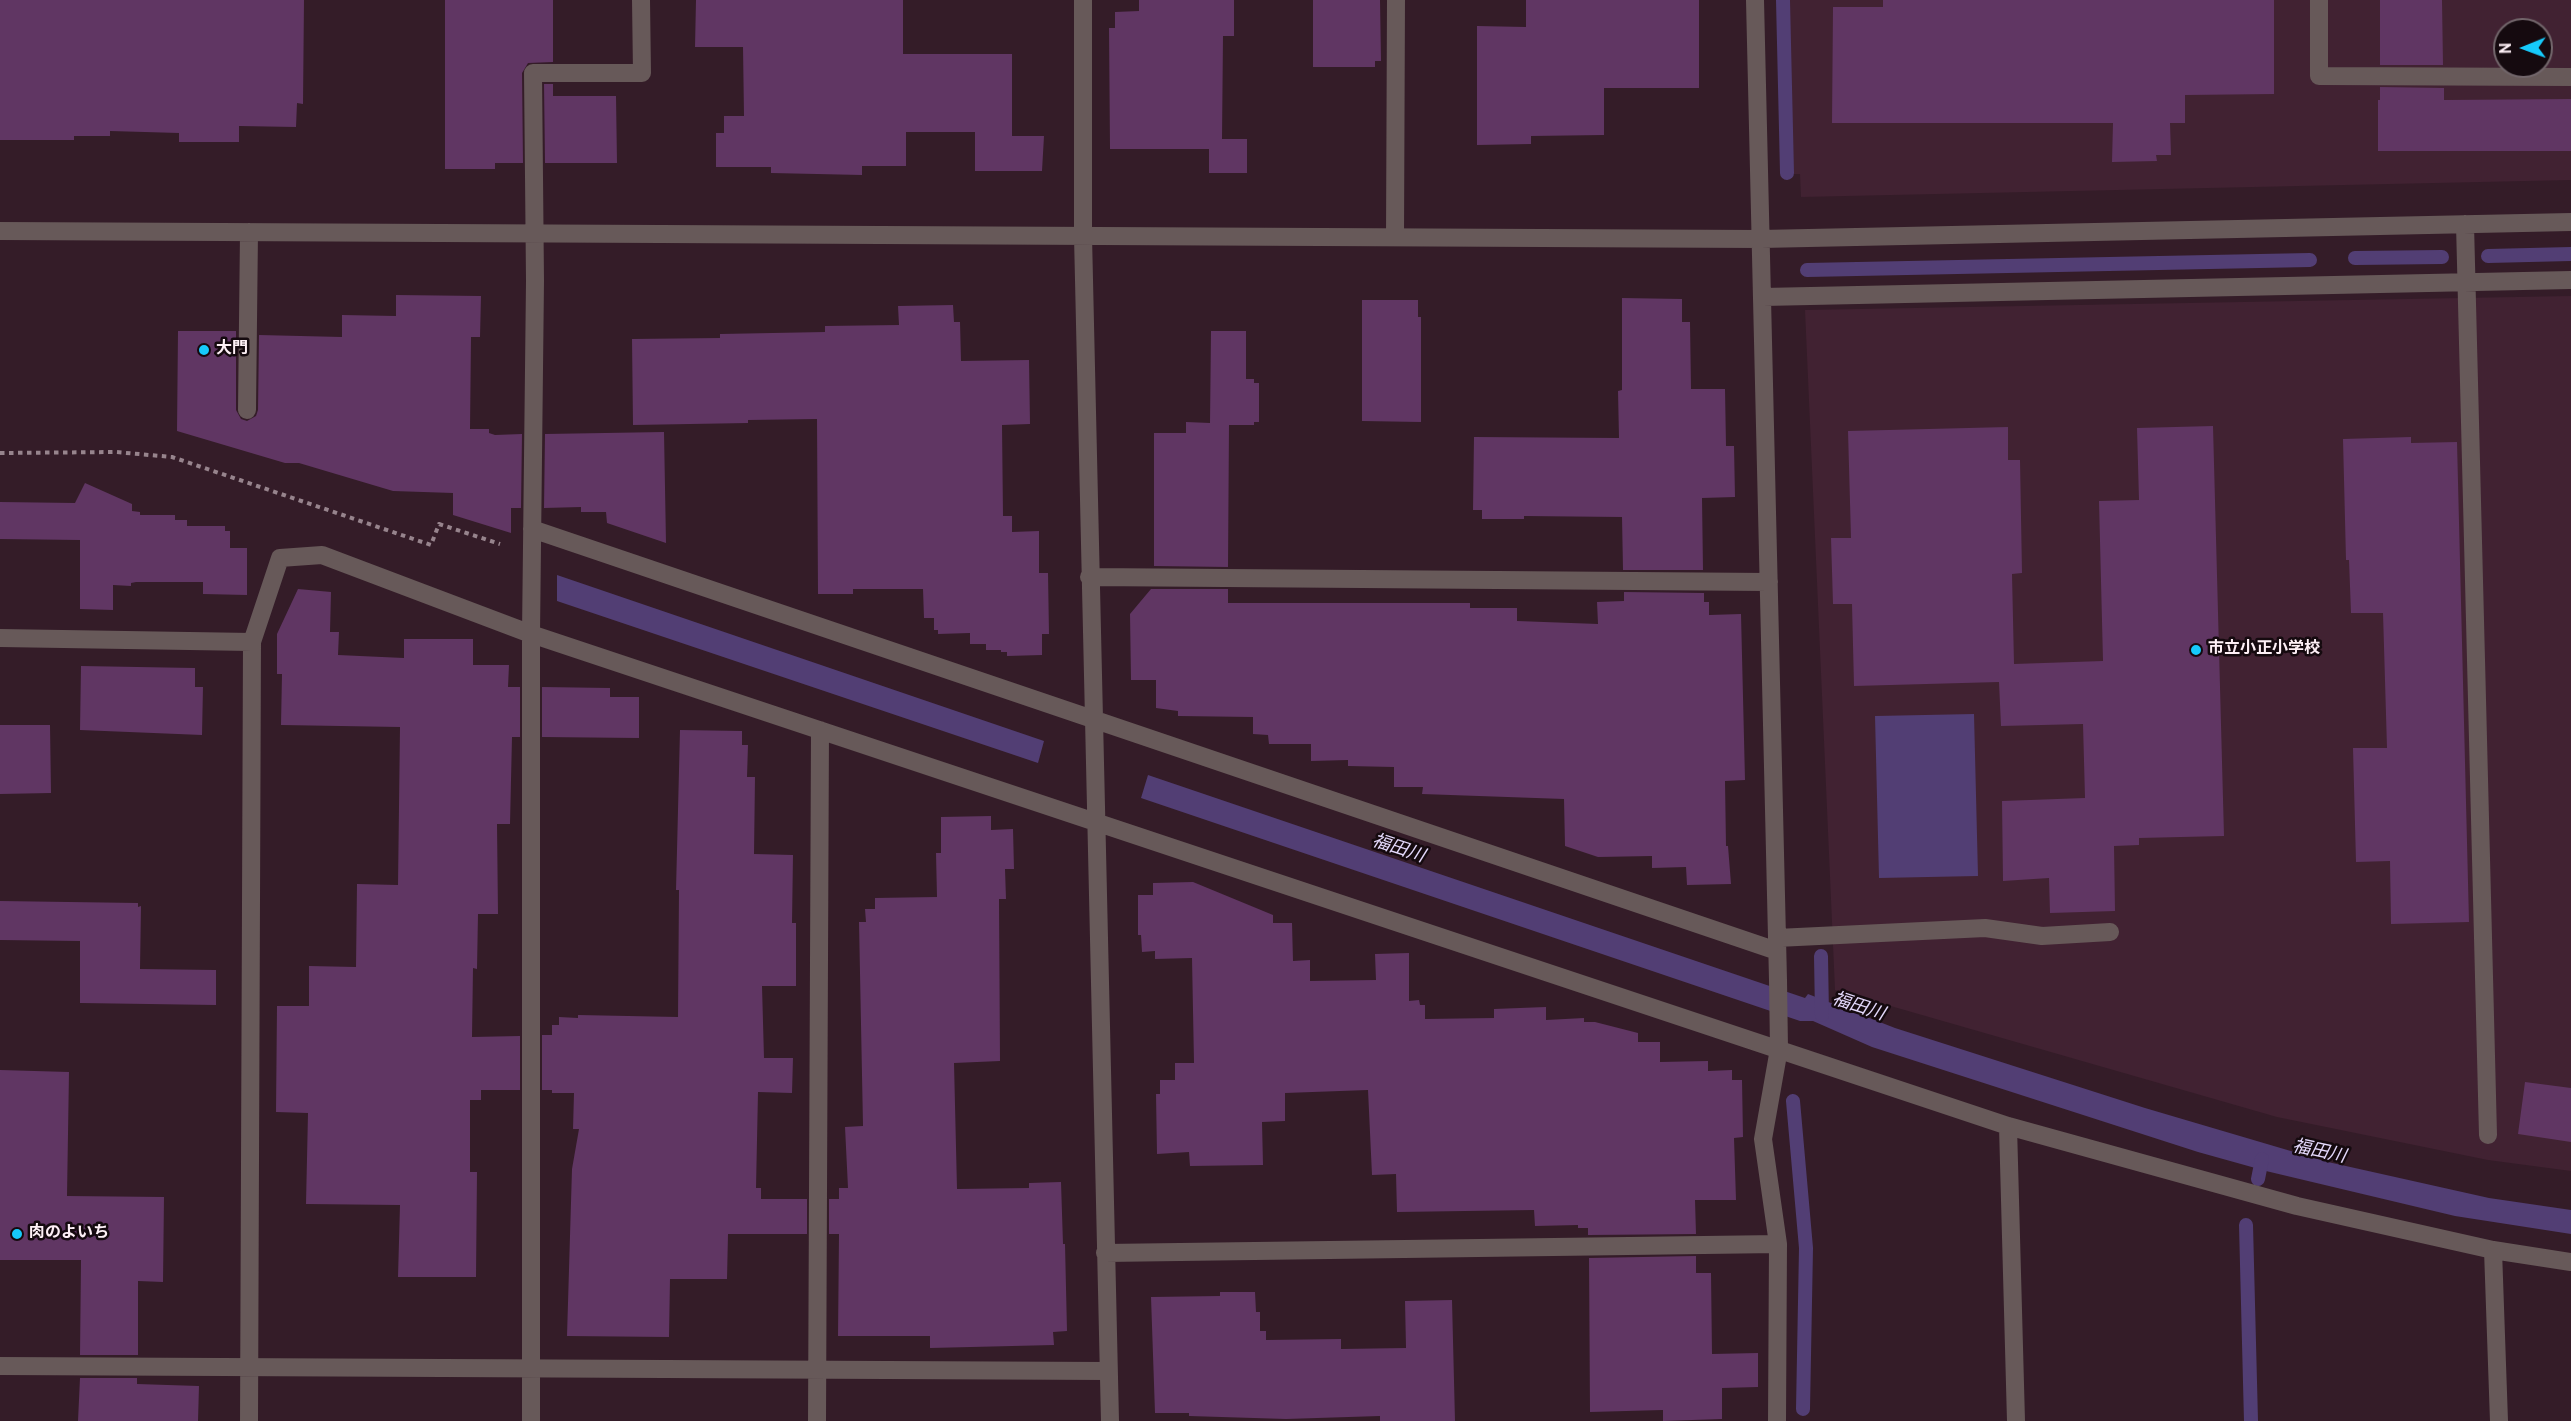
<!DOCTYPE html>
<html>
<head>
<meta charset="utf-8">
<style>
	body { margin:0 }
	#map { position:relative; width:2571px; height:1421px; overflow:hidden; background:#341c28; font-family:Overpass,sans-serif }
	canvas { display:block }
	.north { position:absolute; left:2493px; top:18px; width:60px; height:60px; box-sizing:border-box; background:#150a0f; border:2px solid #72666b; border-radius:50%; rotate:269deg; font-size:16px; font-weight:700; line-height:24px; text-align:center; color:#fef0f6 }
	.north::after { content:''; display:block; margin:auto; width:21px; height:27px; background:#16cafb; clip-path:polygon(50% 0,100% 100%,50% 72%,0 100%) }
</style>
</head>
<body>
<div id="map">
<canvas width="2571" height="1421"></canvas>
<div class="north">N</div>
</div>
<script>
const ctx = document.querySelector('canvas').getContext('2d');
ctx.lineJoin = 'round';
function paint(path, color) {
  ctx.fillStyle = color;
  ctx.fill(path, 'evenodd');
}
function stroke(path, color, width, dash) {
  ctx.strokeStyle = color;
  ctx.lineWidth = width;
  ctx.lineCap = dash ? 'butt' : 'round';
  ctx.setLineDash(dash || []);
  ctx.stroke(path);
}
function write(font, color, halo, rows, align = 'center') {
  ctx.font = font + ' Overpass,"Noto Sans JP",sans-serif';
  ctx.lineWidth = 5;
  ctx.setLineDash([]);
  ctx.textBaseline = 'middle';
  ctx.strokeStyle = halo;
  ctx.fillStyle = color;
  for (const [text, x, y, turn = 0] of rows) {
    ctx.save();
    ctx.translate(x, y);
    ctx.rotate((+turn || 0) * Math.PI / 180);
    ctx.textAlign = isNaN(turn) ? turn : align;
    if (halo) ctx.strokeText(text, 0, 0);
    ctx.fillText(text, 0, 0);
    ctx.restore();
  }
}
paint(new Path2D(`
	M1788,0H2571V180L1801,197L1800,174H1792ZM2505,30H2541V66H2505Z
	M2571,296V1171L2488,1160L2277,1117L1835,990L1805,310Z`), '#412232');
paint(new Path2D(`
	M557,575L1044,741L1038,763L557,601Z
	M1974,714L1978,876L1879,878L1875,716Z
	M1148,775L1805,998L1808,994L1895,1028L2145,1108L2328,1162L2489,1198L2571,1210V1234L2455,1216L2266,1171L2198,1152L1872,1047L1813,1021H1800L1141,798Z`), '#523e74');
stroke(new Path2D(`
	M1783,0L1787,173
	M2488,256L2571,254
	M2355,258L2442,257
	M1807,270L2310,260
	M1821,956L1822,1015
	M1793,1101L1806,1248L1803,1409
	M2258,1179L2262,1159
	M2246,1225L2251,1421`), '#523e74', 14);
paint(new Path2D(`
	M0,0H304L303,104L297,103L296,127L239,126V142H179V133L110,131V136H74V140H0Z
	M445,0H553V62L528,63L522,73L523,163H495V169H445Z
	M696,0H903V54H1012V136H1044L1042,171H975V132H906V166H862V175L771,173V167H716V133H724V116H744L743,47H695Z
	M1139,0H1234V36H1223L1222,139H1247V173H1209V149H1110L1109,28H1115V12L1139,11Z
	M1313,0H1380L1381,61H1375V67H1313Z
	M1526,0H1699V88H1604V135L1531,136V144L1477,145V26L1526,27Z
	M1883,0H2274V94L2185,95V123H2170L2171,155H2156L2157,161L2112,162L2113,123H1832L1833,7H1883Z
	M2380,0H2442L2443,65H2380Z
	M544,84H553V96H616L617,163H545Z
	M2380,87L2444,88V100L2571,99V151H2378V100H2380Z
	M396,295L481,296L480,337H471L470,429H489V433L495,435L522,434L521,508H511V533L453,515V493L393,491L299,463H285L177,431L178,331H236V410L241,419L247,421L256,416L258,410L259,335L342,337V315L396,316Z
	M1622,298L1682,299V322H1690L1691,389H1725L1726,446H1734L1735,497L1702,498L1703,570H1623L1622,517L1524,516V519H1482V510H1473L1474,437L1619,438L1618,391L1622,390Z
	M1362,300H1418V317H1421V422L1362,421Z
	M953,305L954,322H960L961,361L1029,360L1030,424L1002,425L1003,516H1012V532L1039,531V573H1048L1049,634H1042V655L1007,656V652H1001V650H986V644H970V633L938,634V630H934V618H924L923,589H853V594H818L817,419L748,420V423L633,425L632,339L720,338V334L825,332V326L899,325L898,306Z
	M1211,331H1246V379H1254V383H1259V422H1254V425H1229L1228,567L1154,566V433H1186V422L1210,423Z
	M2213,426L2224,836L2139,838V845L2114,846L2115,911L2050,913L2049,878L2003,881L2002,801L2085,798L2083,724L2001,726L1999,682L1854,686L1852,604H1833L1831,538H1851L1848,431L2008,427V460H2020L2022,573L2012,574L2014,664L2103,661L2099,501L2139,500L2137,428Z
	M664,432L666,543L607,523L606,512H581V507L544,508L545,434Z
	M2411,437V443L2457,442L2469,922L2391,924L2390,861L2356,862L2353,748H2387L2383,613H2351L2349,560H2346L2343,439Z
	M85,483L132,504V511L140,512V515H175V520H187V526H225V531H230V548H247V595L203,594V582H136L131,583V586L113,585V610L80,609V540L0,539V502L75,503Z
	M298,589L331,592L330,632H339L338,655L404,658V639H473V665H509L508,687H520V737H512L510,824H497L498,914H478L477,969L473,968L472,1037L520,1036V1090H481V1100H470V1172H477L476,1277H398L400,1205L306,1204L308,1113L276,1112L277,1006H309V966L356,967L357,884L398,885L400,727L281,725L282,674H277V634Z
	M1151,589H1228V603H1470V608H1517V621L1598,624L1597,602L1624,601V592L1704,593V602H1709V615L1741,614L1745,780L1725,781L1726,846H1728L1731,884L1687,885L1686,867L1652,868V856L1598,857L1565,846L1564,799L1422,794L1423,787H1394V767L1348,766V760L1311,761V744H1269L1268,735L1253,734V717L1178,716V711L1156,708V680H1131L1130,614Z
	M81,666L195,668V687H203L202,735L80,730Z
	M542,687L610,688V697H639V738L542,737Z
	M0,725H50L51,793L0,794Z
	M680,730L742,731V745H748L747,777H755L754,854L793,855L792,923H796V986H762L764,1058H793L792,1093L758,1092L756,1188H761V1199H807V1234H728L727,1279H670L669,1337L567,1336L572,1169L579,1129H573L574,1093H552V1090H542V1035H552V1025H559V1017L578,1018V1015L678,1017L679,890H676Z
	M991,816V830L1013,829L1014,869H1005L1006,899H999L1000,1061L954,1063L957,1189L1029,1188V1183L1061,1182L1063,1244H1065L1067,1331L1053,1332L1054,1345L930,1348V1336H838L839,1234H829V1199H839V1188H848L845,1127L863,1126L859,922H866L865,909H875V898L937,897L936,853H941V817Z
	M1193,882L1273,915V923H1292L1293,961L1310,960V981L1376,980L1375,954L1409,953V1001L1419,1000L1420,1005H1425V1019L1494,1018V1009L1546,1007V1020L1584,1018V1022H1595L1638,1033V1042H1660V1062L1708,1061V1071L1732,1070V1080H1742L1743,1137L1734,1138L1736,1200H1695L1696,1234L1588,1235V1228H1578V1225L1535,1226L1534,1210L1397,1212L1396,1174L1372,1175L1368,1090L1285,1093V1121L1262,1122L1263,1165L1190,1166L1189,1152L1157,1154L1156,1094H1160V1080H1175V1063H1194L1192,958L1155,959V951L1142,952L1141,935H1138V895H1153V883Z
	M0,901L138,903V907L141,906L140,969L216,970V1005L80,1003V941L0,940Z
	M0,1070L69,1072L67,1196L164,1197L163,1282L138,1281V1355H80L81,1260H0Z
	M2525,1082L2571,1088V1142L2518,1134Z
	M1696,1256V1273H1711L1712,1354L1758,1353V1387L1722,1388V1419L1663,1421V1410L1590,1412L1589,1258Z
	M1220,1292H1255L1256,1312H1260V1331H1266V1340L1341,1339V1349L1406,1348L1405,1301L1452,1300L1455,1421H1380V1416L1286,1419L1189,1416V1413H1155L1151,1297L1220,1296Z
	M80,1378H137V1384L199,1386L198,1421H78Z`), '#603663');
stroke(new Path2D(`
	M0,453L116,452L172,457L431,545L439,524L500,544`), '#97848d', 4, [4.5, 4.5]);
stroke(new Path2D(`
	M1083,0V236L1110,1421
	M2319,0V76L2571,77
	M2465,224L2488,1135
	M0,231L1761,239L2571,222
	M1395,237L1396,0
	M1763,297L2571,280
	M247,410L249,232
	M532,529L1777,951
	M1089,577L1769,582
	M0,638L252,642
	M1777,938L1985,928L2042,936L2110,932
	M2008,1126L2016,1421
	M2493,1250L2499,1421
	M1105,1253L1778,1244L1763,1139L1779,1049L1778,980L1755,0
	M0,1366L1108,1371
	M249,1421L252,642L280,558L322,555L531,634L2008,1126L2297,1206L2493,1250L2571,1262
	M531,1421V634L535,281L533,73H642L641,0
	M817,1421L820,730
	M1777,1421L1778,1244`), '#675959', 18);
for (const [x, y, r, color] of [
	[204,350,6,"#16cafb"],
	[2196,650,6,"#16cafb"],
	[17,1234,6,"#16cafb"]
]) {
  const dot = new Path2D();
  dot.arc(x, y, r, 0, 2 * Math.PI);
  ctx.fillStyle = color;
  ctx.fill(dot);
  stroke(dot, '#150a0f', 2);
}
write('bold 16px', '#fef0f6', '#150a0f', [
	["大門",216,350],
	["市立小正小学校",2208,650],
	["肉のよいち",29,1234]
], 'left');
write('italic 18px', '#e4d9fc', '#150a0f', [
	["福田川",1398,850,18],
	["福田川",1858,1008,18],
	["福田川",2319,1153,12]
]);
</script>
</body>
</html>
